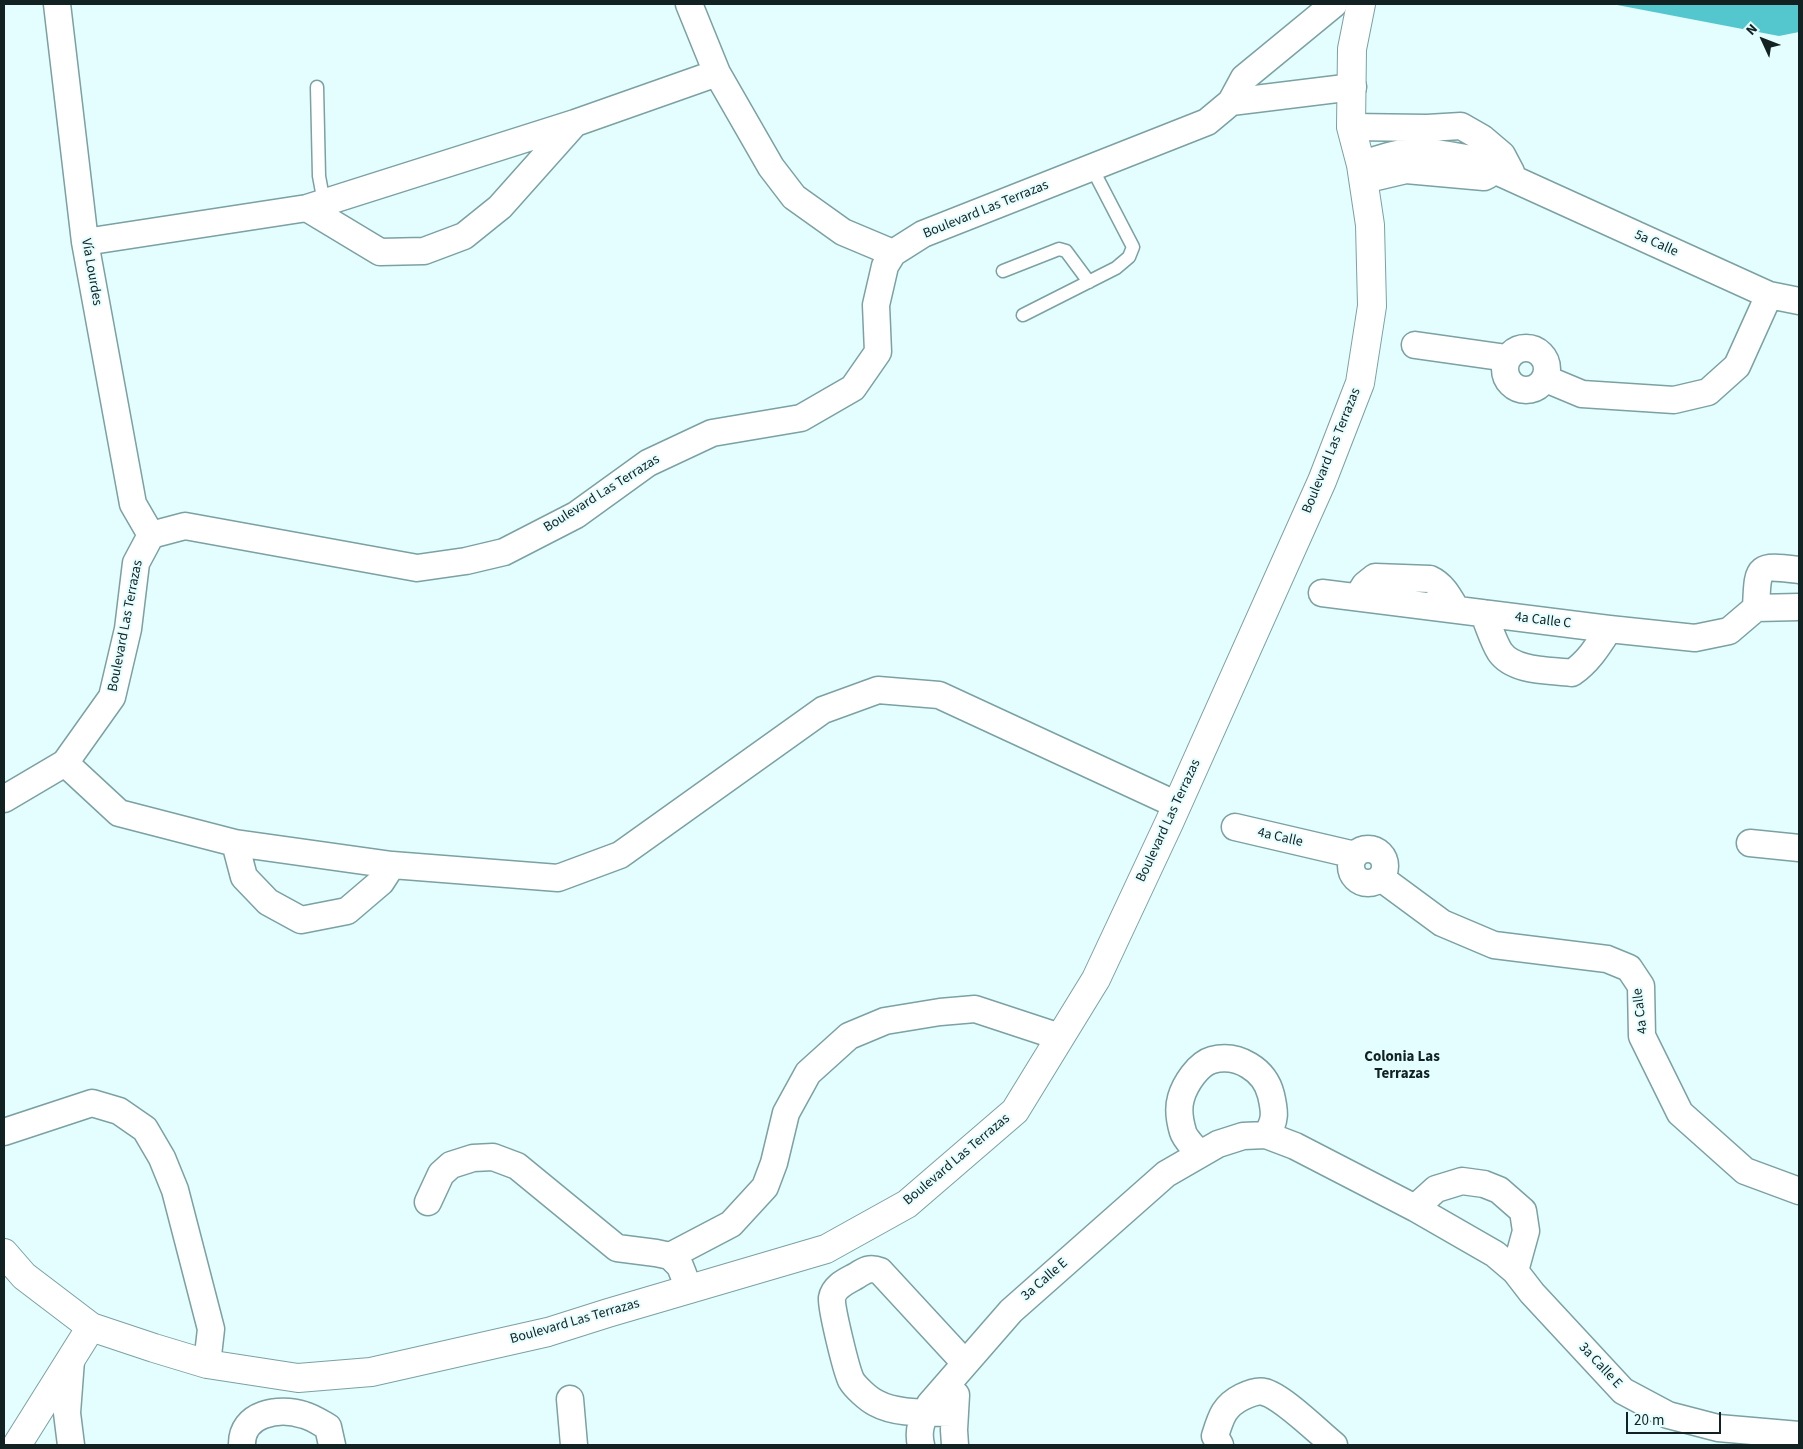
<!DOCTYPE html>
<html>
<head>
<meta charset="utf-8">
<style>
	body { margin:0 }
	#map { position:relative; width:1803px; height:1449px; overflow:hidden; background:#e4fdfe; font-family:"Source Sans 3",sans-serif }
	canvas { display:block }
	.frame { position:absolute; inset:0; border:5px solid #122122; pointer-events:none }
	.north { position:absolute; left:1738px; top:15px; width:50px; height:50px; -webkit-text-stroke:4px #e4fdfe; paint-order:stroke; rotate:313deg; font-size:14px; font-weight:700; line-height:20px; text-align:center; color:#122122 }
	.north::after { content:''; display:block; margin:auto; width:18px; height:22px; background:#122122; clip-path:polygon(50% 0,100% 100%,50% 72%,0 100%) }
	.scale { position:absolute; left:1626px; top:1412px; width:95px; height:22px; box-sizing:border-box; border:2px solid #122122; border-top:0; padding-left:6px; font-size:15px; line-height:18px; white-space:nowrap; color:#122122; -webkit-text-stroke:4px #e4fdfe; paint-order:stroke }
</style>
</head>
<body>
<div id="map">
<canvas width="1803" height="1449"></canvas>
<div class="frame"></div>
<div class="north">N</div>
<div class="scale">20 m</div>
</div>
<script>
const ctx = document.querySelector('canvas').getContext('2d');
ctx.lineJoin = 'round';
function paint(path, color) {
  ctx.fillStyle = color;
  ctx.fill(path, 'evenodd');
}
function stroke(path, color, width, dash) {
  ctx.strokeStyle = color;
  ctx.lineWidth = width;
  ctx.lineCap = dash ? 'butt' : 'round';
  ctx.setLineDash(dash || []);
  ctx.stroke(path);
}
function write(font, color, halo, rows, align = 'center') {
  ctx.font = font + ' "Source Sans 3",sans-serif';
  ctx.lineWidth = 4;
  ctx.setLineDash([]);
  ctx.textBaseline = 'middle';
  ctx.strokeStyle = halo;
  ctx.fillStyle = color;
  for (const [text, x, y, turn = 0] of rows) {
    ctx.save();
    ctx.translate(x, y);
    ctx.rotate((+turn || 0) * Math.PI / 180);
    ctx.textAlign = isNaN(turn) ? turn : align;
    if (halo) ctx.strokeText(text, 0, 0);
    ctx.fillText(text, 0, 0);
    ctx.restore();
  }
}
paint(new Path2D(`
	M1612,4H1799V32L1779,36Z`), '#54c7ce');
const service = new Path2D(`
	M317,87L319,176L324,203
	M1003,271L1059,249L1066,251L1089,282
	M1023,315L1116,268L1129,257L1133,247L1092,168`);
const minor = new Path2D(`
	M57,4L85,242L133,504L151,535
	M689,4L717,73L771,167L794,197L843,232L893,253
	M1231,102L1353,87
	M1351,127L1427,128L1461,126L1482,138L1502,155L1511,172
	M1361,165C1402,150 1417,148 1460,157C1476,160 1483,161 1496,171L1769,295L1799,301
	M1372,178L1406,170L1484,177L1488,175
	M307,208L380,252L424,251L464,236L500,207L574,124
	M85,242L307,208L575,123L717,73
	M1415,345L1507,358
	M1505 369a21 21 0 1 1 42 0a21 21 0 1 1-42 0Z
	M1546,379L1582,394L1674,400L1708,392L1737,366L1769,295
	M1322,593L1609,629L1695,638L1729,631L1756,608L1799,607
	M1358,596L1365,585L1375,577L1430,579C1443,585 1449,597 1456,609
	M1756,608C1758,565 1756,565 1799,570
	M1483,613C1489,626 1493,641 1500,652C1514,672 1550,670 1572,673C1589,661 1598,646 1609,629
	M65,763L119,813L235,843L392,865L558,878L620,855L823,710L878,690L939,695L1177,805
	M4,799L65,763L112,697L128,629L136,563L151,535L185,526L417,568L466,561L504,552L576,515L648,463L712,433L801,418L853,388L878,352L876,305L885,266L893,253L923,234L1207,122L1231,102L1244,78L1334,4
	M1235,827L1355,855
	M235,843L244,877L268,902L301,920L347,911L381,882L392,865
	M1750,843L1799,848
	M1351 866a17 17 0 1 1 34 0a17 17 0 1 1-34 0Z
	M1381,878L1442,923L1494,945L1607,959L1629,968L1641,986L1642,1036L1680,1113L1745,1171L1799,1191
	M4,1132L92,1103L119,1111L145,1129L162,1158L175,1190L211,1329L207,1364
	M1199,1154C1194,1147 1185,1139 1183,1132C1180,1122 1178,1108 1181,1098C1185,1084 1198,1064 1212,1060C1238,1053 1265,1070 1271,1095C1275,1112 1276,1121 1266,1135
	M428,1202L441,1174L451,1165L473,1158L493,1157L517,1166L617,1248L656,1253L670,1256L680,1266L689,1289
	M1415,1208L1436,1189L1462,1181L1484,1184L1499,1190L1523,1211L1526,1231L1515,1271
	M670,1256L731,1224L765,1187L774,1163L786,1113L808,1073L849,1036L885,1021L940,1012L975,1009L1060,1037
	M570,1399L574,1445
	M954,1413C929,1412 898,1415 876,1403C868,1399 855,1387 851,1380C846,1369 831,1308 832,1298C834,1286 847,1281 856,1276C865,1270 870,1267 880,1271L965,1363
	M71,1445L67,1413L71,1360
	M242,1445C241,1413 279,1407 304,1415C312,1417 321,1423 328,1427L332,1445
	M921,1445C917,1429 923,1418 930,1404L1011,1311L1166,1174L1218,1144L1243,1136L1266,1135L1295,1146L1415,1208L1495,1254L1515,1271L1532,1293L1623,1391L1668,1415L1718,1428L1799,1435
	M955,1445L954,1430L956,1395
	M1220,1445L1215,1436C1221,1417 1224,1406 1242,1397C1248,1394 1258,1390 1264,1392C1282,1396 1318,1432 1334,1445`);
const tertiary = new Path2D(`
	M17,1445L91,1327`);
const secondary = new Path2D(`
	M4,1253L24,1276L91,1327L154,1348L207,1364L298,1378L371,1372L548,1332L608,1313L826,1249L907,1204L1015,1111L1096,979L1169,823L1322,481L1360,383L1372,306L1370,225L1361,165L1351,127L1352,49L1361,4`);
stroke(service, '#7ba1a3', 15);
stroke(minor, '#7ba1a3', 29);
stroke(tertiary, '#7ba1a3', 30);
stroke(secondary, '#7ba1a3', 30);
stroke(service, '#fff', 12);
stroke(minor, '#fff', 26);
stroke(tertiary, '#fff', 28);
stroke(secondary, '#fff', 28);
write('14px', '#122122', '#e4fdfe', [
	["Boulevard Las Terrazas",986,210,-22],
	["5a Calle",1656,244,24],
	["Vía Lourdes",91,272,80],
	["Boulevard Las Terrazas",1332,451,-68],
	["Boulevard Las Terrazas",602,494,-32],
	["4a Calle C",1543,621,7],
	["Boulevard Las Terrazas",126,626,-79],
	["Boulevard Las Terrazas",1169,821,-65],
	["4a Calle",1280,838,13],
	["4a Calle",1641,1011,-97],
	["Boulevard Las Terrazas",957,1160,-40],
	["3a Calle E",1045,1280,-41],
	["Boulevard Las Terrazas",575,1322,-16],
	["3a Calle E",1600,1366,47]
]);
write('bold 15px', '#122122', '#e4fdfe', [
	["Colonia Las",1402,1058],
	["Terrazas",1402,1075]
]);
</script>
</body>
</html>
